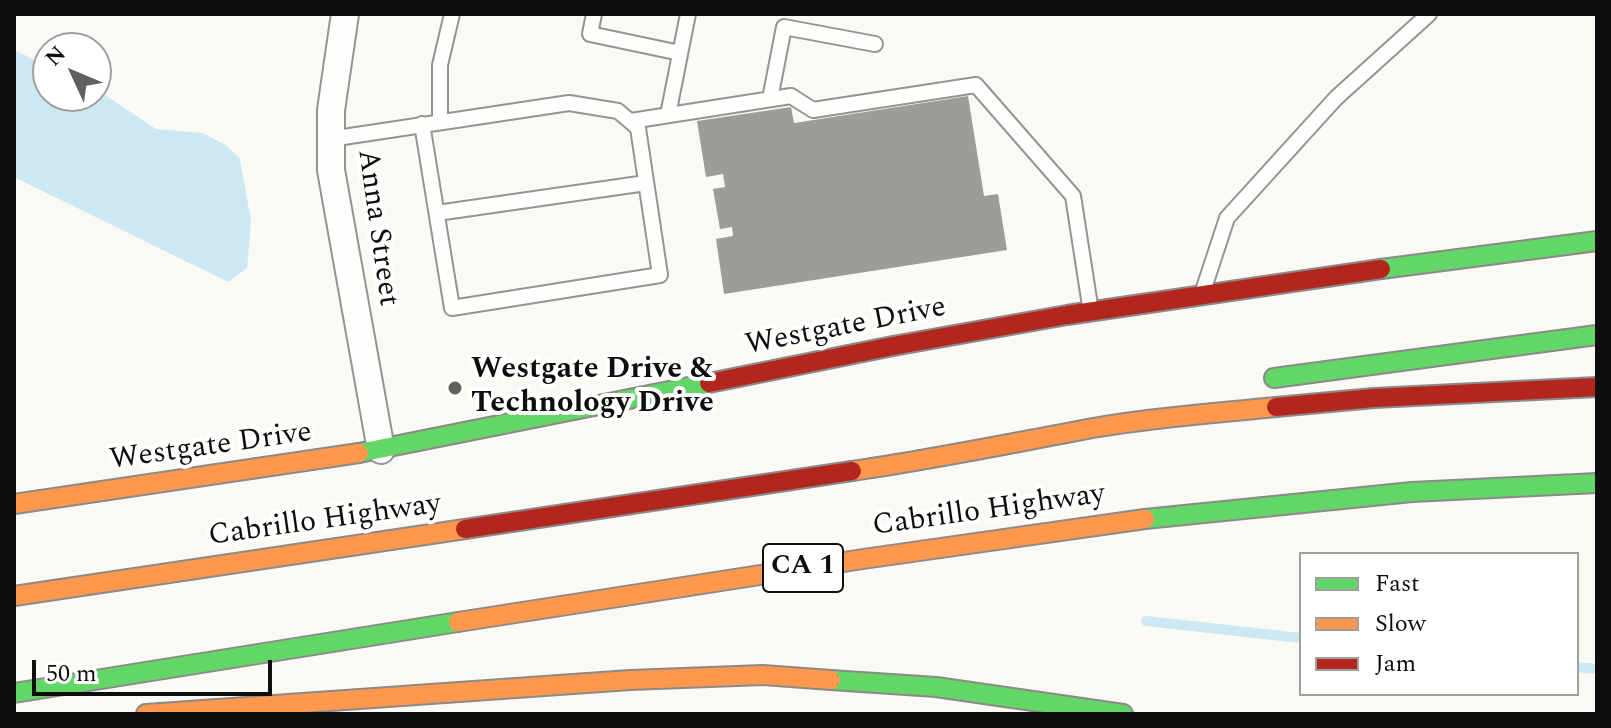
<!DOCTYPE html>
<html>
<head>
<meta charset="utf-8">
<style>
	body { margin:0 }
	#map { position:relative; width:1611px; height:728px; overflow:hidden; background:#faf9f4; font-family:Spectral,serif }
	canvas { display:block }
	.frame { position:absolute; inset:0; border:16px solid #0e0e0e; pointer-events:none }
	.legend { position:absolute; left:1299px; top:552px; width:280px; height:144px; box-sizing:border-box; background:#fff; border:2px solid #9f9f9f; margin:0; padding:10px 14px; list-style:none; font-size:24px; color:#0e0e0e }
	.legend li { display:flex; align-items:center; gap:16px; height:40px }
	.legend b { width:40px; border:2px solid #9f9f9f }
	.north { position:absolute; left:32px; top:32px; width:80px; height:80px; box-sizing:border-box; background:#fff; border:2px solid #9f9f9f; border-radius:50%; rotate:314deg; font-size:22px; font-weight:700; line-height:32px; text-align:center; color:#0e0e0e }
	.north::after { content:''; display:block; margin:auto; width:28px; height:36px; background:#61605e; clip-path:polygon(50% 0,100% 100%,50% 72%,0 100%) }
	.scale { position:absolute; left:32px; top:660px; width:240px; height:36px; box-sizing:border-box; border:4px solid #0e0e0e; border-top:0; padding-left:10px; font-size:24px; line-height:28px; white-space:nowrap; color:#0e0e0e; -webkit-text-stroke:6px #fff; paint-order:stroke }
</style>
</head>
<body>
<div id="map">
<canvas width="1611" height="728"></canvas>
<div class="frame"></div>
<ul class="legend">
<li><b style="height:10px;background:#63d668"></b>Fast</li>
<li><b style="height:10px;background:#ff974d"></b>Slow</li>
<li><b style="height:10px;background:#b3261e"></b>Jam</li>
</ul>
<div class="north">N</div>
<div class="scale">50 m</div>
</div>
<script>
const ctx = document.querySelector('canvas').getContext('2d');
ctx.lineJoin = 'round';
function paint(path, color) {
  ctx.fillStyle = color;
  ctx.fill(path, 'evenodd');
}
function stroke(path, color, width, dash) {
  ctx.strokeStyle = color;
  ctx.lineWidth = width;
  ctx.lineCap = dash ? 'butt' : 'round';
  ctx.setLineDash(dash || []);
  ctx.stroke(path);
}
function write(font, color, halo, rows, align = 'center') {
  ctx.font = font + ' Spectral,serif';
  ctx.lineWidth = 8;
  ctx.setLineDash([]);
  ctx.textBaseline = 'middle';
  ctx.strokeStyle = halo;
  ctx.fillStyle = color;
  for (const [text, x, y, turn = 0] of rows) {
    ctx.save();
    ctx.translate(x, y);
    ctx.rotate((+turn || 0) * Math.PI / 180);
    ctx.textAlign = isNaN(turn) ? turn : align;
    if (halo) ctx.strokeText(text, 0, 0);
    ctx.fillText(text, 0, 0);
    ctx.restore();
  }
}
paint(new Path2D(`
	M14,50L48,66V96H96V89L156,129L203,133L227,146L240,159L251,221L247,268L228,282L14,177Z`), '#cce8f3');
stroke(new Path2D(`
	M1146,621L1301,638
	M1577,667L1597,669`), '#cce8f3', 10);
paint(new Path2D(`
	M968,96L984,196L998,194L1007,250L724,294L716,239L733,236L732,227L720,229L713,189L725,187L723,174L706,177L697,121L791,107L794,123Z`), '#9e9c99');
const lane = new Path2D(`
	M594,14L590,34L680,53
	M770,99L784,27L875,44
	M668,115L688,14
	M440,121V65L452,14
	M631,121L791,96L813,110L976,85L1073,196L1091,312
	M330,139L569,103L618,111L638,128L660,275L452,308L422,124
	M437,213L646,183
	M1203,291L1227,218L1336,98L1429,14`);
const street = new Path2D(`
	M345,14L331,110V170L381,450`);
const fast = new Path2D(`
	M1381,269L1597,241
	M1274,378L1597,335
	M359,453L709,383
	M1145,519L1412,492L1597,483
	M831,680L936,687L1123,714
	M14,693L458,622`);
const slow = new Path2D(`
	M852,471C935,459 1017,442 1099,427C1158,417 1217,413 1276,407
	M14,504L359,453
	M14,596L465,529
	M458,622L863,559L1145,519
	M146,714L630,680L763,675L831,680`);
const jam = new Path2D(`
	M709,383L893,346L1067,315L1381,269
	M1276,407L1374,398L1597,387
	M465,529L852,471`);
stroke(lane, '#949492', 18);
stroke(street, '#949492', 30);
stroke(fast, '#8b8a88', 22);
stroke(slow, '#8b8a88', 22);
stroke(jam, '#8b8a88', 22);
stroke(lane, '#fefefd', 14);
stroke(street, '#fefefd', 26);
stroke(fast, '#63d668', 18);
stroke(slow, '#ff974d', 18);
stroke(jam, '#b3261e', 18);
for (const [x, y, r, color] of [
	[455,388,8,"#61605e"]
]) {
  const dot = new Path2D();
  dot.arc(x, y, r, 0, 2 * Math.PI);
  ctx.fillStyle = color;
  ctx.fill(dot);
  stroke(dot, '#fff', 3);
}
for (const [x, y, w] of [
	[803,568,80]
]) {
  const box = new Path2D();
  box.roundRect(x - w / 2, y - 24, w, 48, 6);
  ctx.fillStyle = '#fff';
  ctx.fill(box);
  stroke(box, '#0e0e0e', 2);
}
write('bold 28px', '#0e0e0e', null, [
	["CA 1",803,568]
]);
write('30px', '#0e0e0e', '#fff', [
	["Anna Street",376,228,82],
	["Westgate Drive",846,328,-11],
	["Westgate Drive",211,448,-8],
	["Cabrillo Highway",989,512,-8],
	["Cabrillo Highway",325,522,-8]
]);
write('bold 30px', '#0e0e0e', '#fff', [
	["Westgate Drive &",471,371],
	["Technology Drive",471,405]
], 'left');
</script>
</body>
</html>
